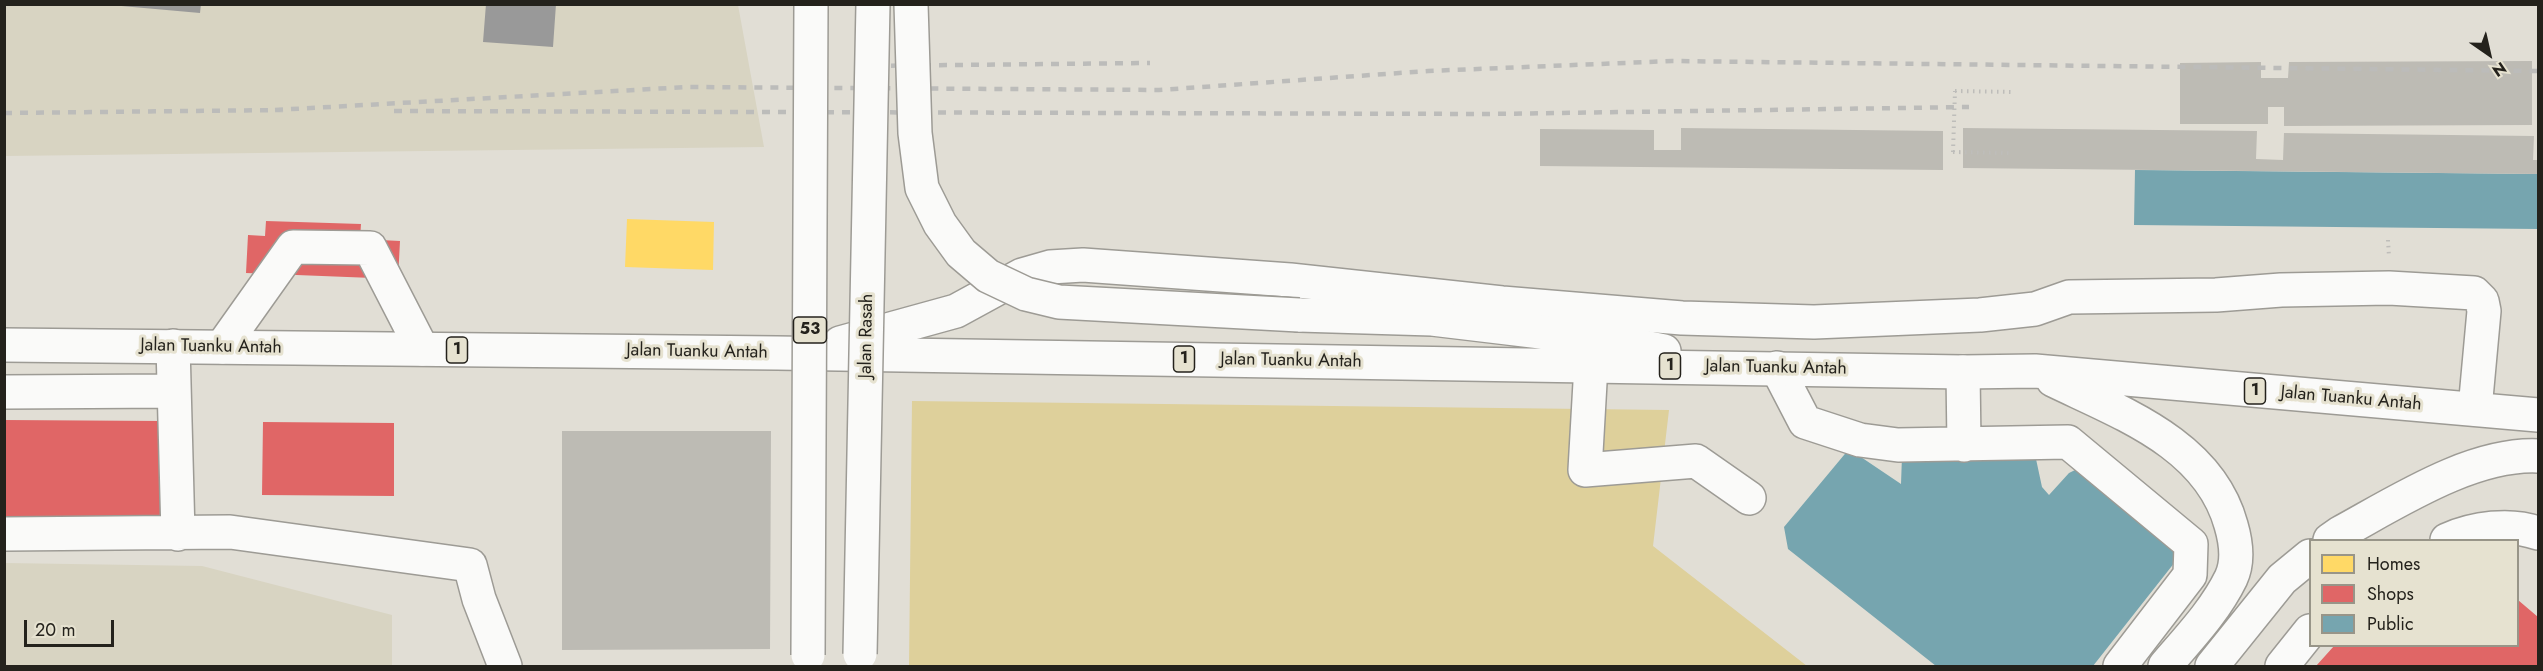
<!DOCTYPE html>
<html>
<head>
<meta charset="utf-8">
<style>
	body { margin:0 }
	#map { position:relative; width:2543px; height:671px; overflow:hidden; background:#e1ded5; font-family:Jost,sans-serif }
	canvas { display:block }
	.frame { position:absolute; inset:0; border:6px solid #24221c; pointer-events:none }
	.legend { position:absolute; left:2309px; top:539px; width:210px; height:108px; box-sizing:border-box; background:#e6e2d0; border:2px solid #989588; margin:0; padding:8px 10px; list-style:none; font-size:18px; color:#24221c }
	.legend li { display:flex; align-items:center; gap:12px; height:30px }
	.legend b { width:30px; border:2px solid #989588 }
	.north { position:absolute; left:2459px; top:24px; width:60px; height:60px; -webkit-text-stroke:4px #e6e2d0; paint-order:stroke; rotate:146deg; font-size:16px; font-weight:700; line-height:24px; text-align:center; color:#24221c }
	.north::after { content:''; display:block; margin:auto; width:21px; height:27px; background:#24221c; clip-path:polygon(50% 0,100% 100%,50% 72%,0 100%) }
	.scale { position:absolute; left:24px; top:620px; width:90px; height:27px; box-sizing:border-box; border:3px solid #24221c; border-top:0; padding-left:8px; font-size:18px; line-height:21px; white-space:nowrap; color:#24221c; -webkit-text-stroke:4px #e6e2d0; paint-order:stroke }
</style>
</head>
<body>
<div id="map">
<canvas width="2543" height="671"></canvas>
<div class="frame"></div>
<ul class="legend">
<li><b style="height:16px;background:#ffd966"></b>Homes</li>
<li><b style="height:16px;background:#e06666"></b>Shops</li>
<li><b style="height:16px;background:#76a5af"></b>Public</li>
</ul>
<div class="north">N</div>
<div class="scale">20 m</div>
</div>
<script>
const ctx = document.querySelector('canvas').getContext('2d');
ctx.lineJoin = 'round';
function paint(path, color) {
  ctx.fillStyle = color;
  ctx.fill(path, 'evenodd');
}
function stroke(path, color, width, dash) {
  ctx.strokeStyle = color;
  ctx.lineWidth = width;
  ctx.lineCap = dash ? 'butt' : 'round';
  ctx.setLineDash(dash || []);
  ctx.stroke(path);
}
function write(font, color, halo, rows, align = 'center') {
  ctx.font = font + ' Jost,sans-serif';
  ctx.lineWidth = 6;
  ctx.setLineDash([]);
  ctx.textBaseline = 'middle';
  ctx.strokeStyle = halo;
  ctx.fillStyle = color;
  for (const [text, x, y, turn = 0] of rows) {
    ctx.save();
    ctx.translate(x, y);
    ctx.rotate((+turn || 0) * Math.PI / 180);
    ctx.textAlign = isNaN(turn) ? turn : align;
    if (halo) ctx.strokeText(text, 0, 0);
    ctx.fillText(text, 0, 0);
    ctx.restore();
  }
}
paint(new Path2D(`
	M4,5H738L764,147L5,156Z
	M5,563L202,566L392,615V666H5Z`), '#d8d4c2');
paint(new Path2D(`
	M912,401L1669,410L1653,546L1807,666H909Z`), '#ded09b');
paint(new Path2D(`
	M627,219L714,222L713,270L625,267Z`), '#ffd966');
paint(new Path2D(`
	M266,221L361,224L360,239L400,241L398,279L246,273L248,235L265,236Z
	M4,420L163,421L162,530L4,529Z
	M263,422L394,423V496L262,495Z
	M2518,600L2538,617V666H2316L2334,646H2518Z`), '#e06666');
paint(new Path2D(`
	M2135,170L2538,174V229L2134,225Z
	M1849,449L1901,484L1902,456L2036,459L2042,487L2049,495L2069,473L2083,466L2178,545L2175,562L2093,666H1936L1788,549L1784,527Z`), '#76a5af');
paint(new Path2D(`
	M99,4H201L200,13Z
	M486,4H556L553,47L483,42Z`), '#999');
paint(new Path2D(`
	M2532,61V125L2284,126V107H2268V124H2180V63L2261,62V78H2288L2289,62Z
	M1681,128L1943,131V170L1540,166V129L1654,130V150H1681Z
	M1963,128L2257,131L2256,159L2283,160L2284,133L2534,136L2533,160H2538V174L1963,168Z
	M562,431H771L770,649L562,650Z`), '#bdbbb4');
const minor = new Path2D(`
	M840,343L956,311L1022,275L1050,267L1083,265L1290,280L1502,303L1682,318L1814,322L1980,315L2035,309L2069,297L2216,295L2281,290L2389,288L2474,293L2482,301L2484,311L2475,409
	M173,346L178,534
	M222,347L293,247L370,248L422,349
	M1591,365L1585,470L1696,461L1749,498
	M1777,368L1805,422L1860,440L1898,445L2068,442L2191,544L2190,575L2120,666
	M1963,372L1964,445
	M4,392L174,391
	M4,534L230,532L470,565L479,599L505,666
	M2447,540C2474,528 2510,523 2538,533
	M2282,666L2310,631`);
const highway = new Path2D(`
	M1299,315L1432,319L1608,340L1664,351
	M4,345L777,353L1963,372L2035,371L2538,415
	M2053,380C2121,413 2209,444 2231,525C2236,542 2239,561 2231,578C2215,611 2188,639 2165,666
	M2330,540L2340,533C2397,502 2472,453 2538,456
	M2212,666L2282,579L2310,556`);
stroke(minor, '#9d9b95', 36);
stroke(highway, '#9d9b95', 36);
stroke(new Path2D(`
	M1955,91L2014,92
	M1953,152L2011,153
	M2388,240L2389,257`), '#bebdba', 4, [1.5, 4.5]);
stroke(minor, '#fafaf9', 33);
stroke(highway, '#fafaf9', 33);
stroke(new Path2D(`
	M859,66L1150,63
	M275,110L687,87L1159,90L1428,71L1672,61L2538,71
	M394,111L1489,114L1969,107
	M4,113L283,110`), '#bcbcba', 4.5, [8, 8]);
const highwayBridge = new Path2D(`
	M911,4L915,133L922,188L940,224L961,253L988,276L1026,294L1059,302L1299,315
	M860,654L873,4
	M808,655L811,4`);
stroke(highwayBridge, '#9d9b95', 36, []);
stroke(new Path2D(`
	M1953,152L1955,91`), '#bebdba', 4, [1.5, 4.5]);
stroke(highwayBridge, '#fafaf9', 33);
for (const [x, y, w] of [
	[810,330,33],
	[457,350,21],
	[1184,359,21],
	[1670,366,21],
	[2255,391,21]
]) {
  const box = new Path2D();
  box.roundRect(x - w / 2, y - 13, w, 26, 4.5);
  ctx.fillStyle = '#e6e2d0';
  ctx.fill(box);
  stroke(box, '#24221c', 1.5);
}
write('bold 16px', '#24221c', null, [
	["53",810,330],
	["1",457,350],
	["1",1184,359],
	["1",1670,366],
	["1",2255,391]
]);
write('18px', '#24221c', '#e6e2d0', [
	["Jalan Rasah",867,336,-89],
	["Jalan Tuanku Antah",211,347,1],
	["Jalan Tuanku Antah",697,352,1],
	["Jalan Tuanku Antah",1291,361,1],
	["Jalan Tuanku Antah",1776,368,1],
	["Jalan Tuanku Antah",2351,399,5]
]);
</script>
</body>
</html>
